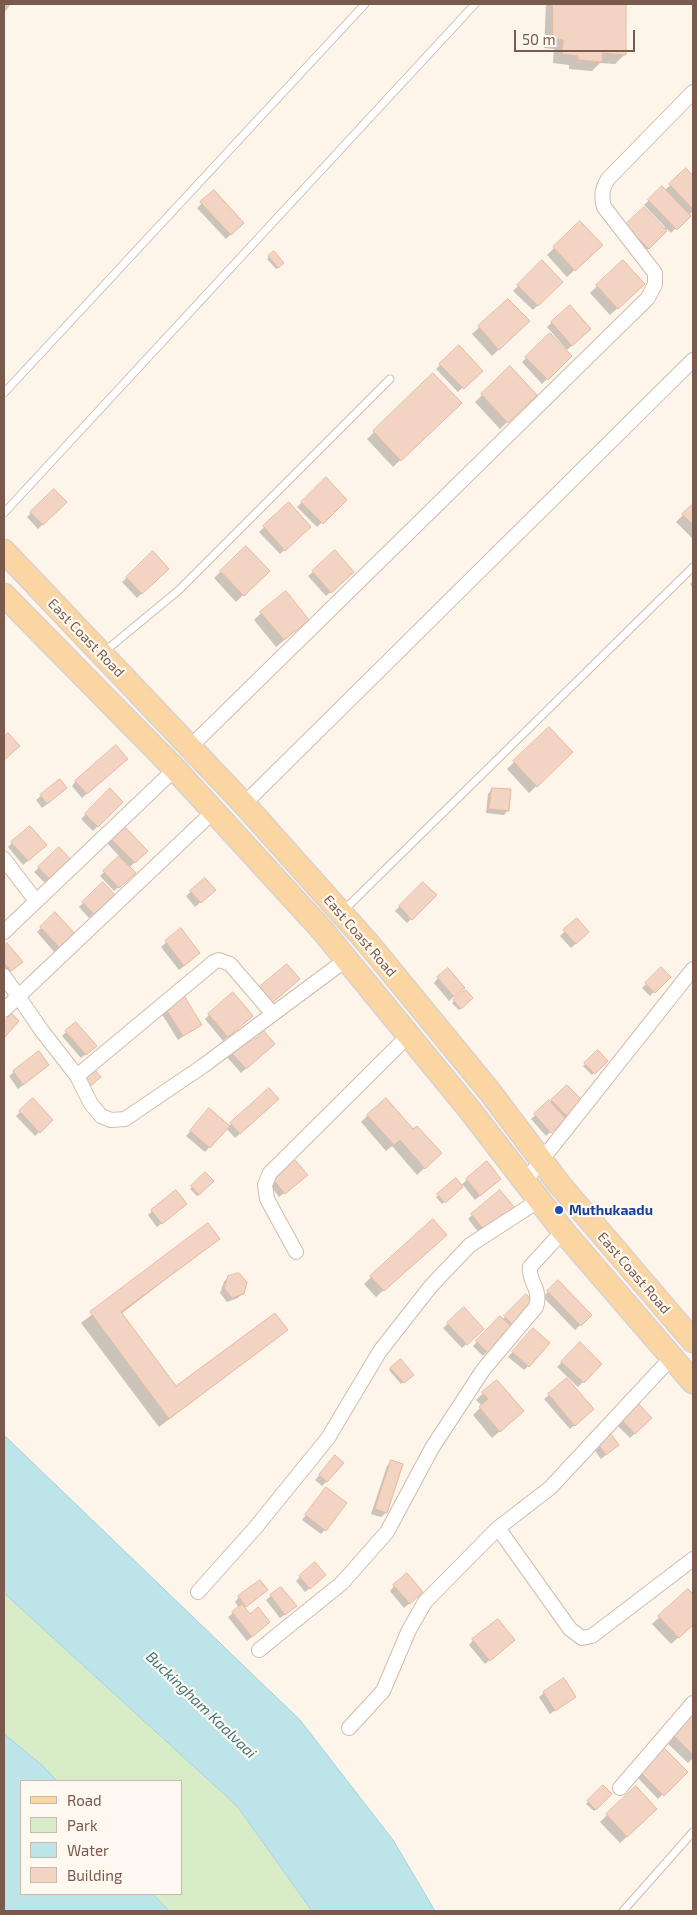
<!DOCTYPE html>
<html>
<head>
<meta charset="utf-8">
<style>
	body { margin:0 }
	#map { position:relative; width:697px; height:1915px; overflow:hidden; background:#fdf5ea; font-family:"Exo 2",sans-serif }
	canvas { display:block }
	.frame { position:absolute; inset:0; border:5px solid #795a4c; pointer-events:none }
	.legend { position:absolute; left:20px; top:1780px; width:162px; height:115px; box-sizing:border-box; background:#fff9f1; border:1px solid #c9b9af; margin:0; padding:6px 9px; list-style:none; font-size:15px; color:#795a4c }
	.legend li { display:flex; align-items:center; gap:10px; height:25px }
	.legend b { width:25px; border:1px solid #c9b9af }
	.scale { position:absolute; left:514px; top:30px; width:121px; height:22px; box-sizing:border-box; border:2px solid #795a4c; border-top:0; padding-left:6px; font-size:15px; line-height:18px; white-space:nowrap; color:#795a4c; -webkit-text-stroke:4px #fff9f1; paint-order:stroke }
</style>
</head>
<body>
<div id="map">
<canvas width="697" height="1915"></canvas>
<div class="frame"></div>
<ul class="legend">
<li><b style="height:6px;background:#fbd6a3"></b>Road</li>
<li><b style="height:14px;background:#d8ecc7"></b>Park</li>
<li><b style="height:14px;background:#bde4e8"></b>Water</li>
<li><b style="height:14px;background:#f3d3c1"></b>Building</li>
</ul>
<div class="scale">50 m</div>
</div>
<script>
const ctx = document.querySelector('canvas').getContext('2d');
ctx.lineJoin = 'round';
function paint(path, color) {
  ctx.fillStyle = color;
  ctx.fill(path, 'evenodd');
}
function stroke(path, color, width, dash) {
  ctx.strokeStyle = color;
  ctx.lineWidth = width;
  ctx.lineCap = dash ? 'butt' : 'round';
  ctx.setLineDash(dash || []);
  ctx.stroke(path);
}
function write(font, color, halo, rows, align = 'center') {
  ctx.font = font + ' "Exo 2",sans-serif';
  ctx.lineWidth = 4.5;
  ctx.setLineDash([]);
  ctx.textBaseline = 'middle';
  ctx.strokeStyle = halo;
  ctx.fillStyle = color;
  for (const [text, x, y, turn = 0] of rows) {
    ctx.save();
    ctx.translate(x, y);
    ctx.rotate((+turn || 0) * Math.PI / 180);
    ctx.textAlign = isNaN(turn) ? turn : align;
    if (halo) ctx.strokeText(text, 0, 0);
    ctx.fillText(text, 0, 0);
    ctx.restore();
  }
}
paint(new Path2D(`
	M4,1593L237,1806L312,1911H169L153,1894H181V1781H57L43,1766L4,1734Z`), '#d8ecc7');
const water = new Path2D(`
	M4,1435L300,1720L393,1840L435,1911H312L237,1806L4,1593Z
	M4,1734L43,1766L57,1781H21V1894H153L169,1911H4Z`);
paint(water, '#bde4e8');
stroke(water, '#a3d4da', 1);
paint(new Path2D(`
	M4,4H11L4,13Z
	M546,4H624L625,54L615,64L600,63L592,71L569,69V65L553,63L554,49L544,48Z
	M686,170L693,178V211L671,233L667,229L644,253L622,231L664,229L665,227L644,205L662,188L665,190Z
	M214,192L243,223L226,239L197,208Z
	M580,223L601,245L567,277L547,255Z
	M273,253L283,263L276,269L267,259Z
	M542,262L561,282L533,310L513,291Z
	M597,286L636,291L610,315L590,293Z
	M508,300L521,328L492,356L472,334Z
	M569,307L585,333L567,350L547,327Z
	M550,335L570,356L542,384L522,362Z
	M459,347L481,370L458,392L436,369Z
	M510,368L535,395L500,429L475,402Z
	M433,375L460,403L393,467L367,439Z
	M326,479L346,500L317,527L297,507Z
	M54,490L65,502L38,529L27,517Z
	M289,504L309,527L280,554L259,532Z
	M693,505V539L676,522Z
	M246,548L268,571L236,602L214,578Z
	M153,553L167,569L137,598L122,582Z
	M313,572L348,577L326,596L308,576Z
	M693,581V588L690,584Z
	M261,613L300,627L276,647L254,620Z
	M549,728L572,752L529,793L507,769Z
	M122,763L82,798L72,786L76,781Z
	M59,781L61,793L42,808L36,800Z
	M492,789L508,810L504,815L486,813L488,794Z
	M110,790L121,802L93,831L81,819Z
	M123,827L146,851L130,867L134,873L114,891L100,876L120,857L107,843Z
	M12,843L40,850L23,865L8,847Z
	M59,849L71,862L47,885L34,872Z
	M205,879L210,894L195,907L186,896Z
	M423,883L435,895L407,923L395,911Z
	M103,884L113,895L89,918L79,907Z
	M55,914L75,936L56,954L37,932Z
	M577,920L583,937L571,948L560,936Z
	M181,930L194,958L179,970L161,947Z
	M7,945L16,966L6,975L4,972V947Z
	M661,969L669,977L650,996L642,988Z
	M438,978L459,992L449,1001L434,983Z
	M466,991L472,998L459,1010L452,1003Z
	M165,1007L200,1024L178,1040L160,1011Z
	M209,1015L247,1020L223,1041L205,1019Z
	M66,1032L91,1050L81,1058L62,1036Z
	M255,1041L269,1048L241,1073L227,1057Z
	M598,1052L606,1061L592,1075L583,1066Z
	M39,1053L48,1065L18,1089L9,1076Z
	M567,1086L582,1102L546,1136L531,1119Z
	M269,1090L272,1104L235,1138L226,1128L205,1152L186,1136L205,1115L228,1127Z
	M33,1100L51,1120L35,1136L16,1116Z
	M368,1115L433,1160L417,1175L392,1146L386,1151L361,1122Z
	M487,1163L495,1183L475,1200L463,1185L442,1204L436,1197L455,1180L460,1186Z
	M205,1174L212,1181L197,1196L190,1189Z
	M273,1179L301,1180L279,1197L269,1184Z
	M513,1207L480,1234L468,1219L472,1215Z
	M181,1208L157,1227L148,1215L152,1211Z
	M208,1225L218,1239L121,1314L176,1388L286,1330L159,1427L81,1323Z
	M438,1241L376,1297L364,1284L371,1277Z
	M228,1277L242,1293L238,1298L227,1302L220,1293L224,1282Z
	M558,1282L590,1315L575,1330L543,1297Z
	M526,1296L534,1304L483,1356L473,1346L500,1318L502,1320Z
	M464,1309L482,1329L462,1348L443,1328Z
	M529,1334L528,1366L524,1370L508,1357Z
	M580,1344L601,1364L578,1387L557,1367Z
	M400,1361L412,1375L401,1384L389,1370Z
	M483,1393L515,1418L492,1438L473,1415L482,1406L476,1400Z
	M549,1395L588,1414L570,1429L544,1399Z
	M635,1402L651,1418L630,1438L614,1422Z
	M591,1445H618L601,1459Z
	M331,1462L327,1481L322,1486L315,1480Z
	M391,1462L402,1465L386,1513L381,1517L371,1514L387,1466Z
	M322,1494L325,1530L321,1534L302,1520Z
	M300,1577L320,1580L305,1592L296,1581Z
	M394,1586L417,1597L404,1608L390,1591Z
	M281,1588L290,1611L280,1618L266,1600Z
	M688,1590L693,1596V1624L671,1644L652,1624Z
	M261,1595L244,1608L264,1627L247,1641L228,1617L239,1608L235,1602L239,1597Z
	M473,1640L509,1644L485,1664L469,1645Z
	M544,1693L575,1697L550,1714L539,1697Z
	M693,1710V1758L688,1763L664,1740Z
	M664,1750L686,1772L658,1799L637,1777Z
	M603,1787L610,1794L594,1811L586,1804Z
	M607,1815L649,1816L620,1843L600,1822Z`), '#0003');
const building = new Path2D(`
	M553,4H626V55L603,53L602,62L578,60V56L562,54L563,40L553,39Z
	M686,168L693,176V209L669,184Z
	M662,186L691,216L677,230L648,200Z
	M214,190L244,223L231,235L200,202Z
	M644,207L667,231L649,249L625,225Z
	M580,221L603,245L575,271L553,247Z
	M274,251L284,263L278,268L268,256Z
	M542,260L563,282L538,306L517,285Z
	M623,260L645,284L618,309L596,285Z
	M508,299L530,321L499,350L478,326Z
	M570,305L591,329L572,346L551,322Z
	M550,333L572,356L548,380L525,357Z
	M459,345L483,371L464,389L439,364Z
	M510,366L537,395L508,423L481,394Z
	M433,373L462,403L401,461L373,431Z
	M326,477L347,500L323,524L301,502Z
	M54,489L67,502L43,525L30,512Z
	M289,502L311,527L285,551L263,526Z
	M693,504V525L682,514Z
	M246,546L270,571L244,596L220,571Z
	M335,550L354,572L331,593L312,571Z
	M153,551L169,569L142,594L126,577Z
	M286,591L309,620L284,640L260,612Z
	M549,727L573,752L537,787L513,761Z
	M8,733L20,746L4,760V737Z
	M116,745L128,759L87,794L75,781Z
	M60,779L67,788L47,804L40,795Z
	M110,788L123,802L98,827L85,814Z
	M492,788L511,789L509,811L489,809Z
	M123,825L148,851L135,863L110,838Z
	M30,826L47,845L28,861L11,842Z
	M59,847L73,862L52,882L38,867Z
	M119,856L136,873L119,888L103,871Z
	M205,878L216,890L201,903L190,891Z
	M103,882L115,895L94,914L82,902Z
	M423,882L437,895L412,920L399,906Z
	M55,912L77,936L62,950L40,927Z
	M577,918L589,932L576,944L563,930Z
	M181,928L200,953L184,966L165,941Z
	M7,943L23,962L11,971L4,963V946Z
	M287,964L300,979L271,1004L258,988Z
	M661,967L671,977L655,993L645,983Z
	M448,968L465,988L454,997L437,977Z
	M466,990L473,998L461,1009L453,1000Z
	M233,992L253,1016L228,1037L208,1014Z
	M183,994L202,1025L183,1036L164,1006Z
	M12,1014L19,1021L4,1038V1022Z
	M76,1022L97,1046L86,1055L65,1031Z
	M264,1031L275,1044L246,1069L230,1051L251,1034L255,1039Z
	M598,1050L608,1061L595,1074L584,1063Z
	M39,1051L49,1065L23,1085L13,1071Z
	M95,1070L101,1077L87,1089L81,1082Z
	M567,1085L584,1102L568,1117L551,1100Z
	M269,1088L279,1099L240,1134L230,1123Z
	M33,1098L53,1120L40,1133L19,1111Z
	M386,1098L413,1129L417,1126L442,1153L425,1169L400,1140L394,1145L367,1115Z
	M549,1100L566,1119L551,1133L534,1114Z
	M209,1108L230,1126L210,1148L190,1131Z
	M295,1160L308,1175L285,1194L272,1178Z
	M487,1161L501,1179L480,1196L466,1179Z
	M205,1172L214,1181L199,1195L191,1186Z
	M456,1178L463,1187L445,1203L437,1194Z
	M176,1190L187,1204L162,1224L151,1210Z
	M500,1190L514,1207L485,1231L471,1214Z
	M433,1219L447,1235L384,1291L370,1276Z
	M208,1223L220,1239L121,1312L176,1386L275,1313L288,1330L169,1419L90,1312Z
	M239,1273L247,1282L244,1294L232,1298L224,1288L228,1276Z
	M558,1280L592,1315L581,1326L547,1291Z
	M526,1294L536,1304L514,1326L504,1316Z
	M464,1307L484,1329L467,1345L447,1323Z
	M500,1316L512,1327L488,1353L476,1341Z
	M533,1328L550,1343L529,1367L512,1352Z
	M580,1342L602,1364L584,1383L561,1362Z
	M401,1359L414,1375L404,1383L390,1368Z
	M567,1378L594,1409L575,1426L548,1394Z
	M497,1380L524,1411L500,1432L479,1407L488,1399L482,1392Z
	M635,1400L652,1418L635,1434L618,1416Z
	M608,1430L619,1445L606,1455L595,1440Z
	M335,1455L344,1463L327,1482L319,1475Z
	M391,1460L403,1464L387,1513L375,1509Z
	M326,1487L347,1503L326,1531L305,1515Z
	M315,1562L326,1575L310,1589L299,1576Z
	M407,1573L423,1592L410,1604L393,1585Z
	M260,1580L268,1590L246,1607L238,1596Z
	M281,1587L297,1606L285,1615L270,1595Z
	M688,1589L693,1594V1625L679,1638L658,1616Z
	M242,1604L250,1614L258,1607L270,1622L252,1637L232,1612Z
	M498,1619L515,1640L490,1661L472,1639Z
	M564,1678L576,1697L555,1711L543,1692Z
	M693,1709V1755L670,1732Z
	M664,1748L688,1772L664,1796L640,1772Z
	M603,1785L612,1794L596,1810L587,1801Z
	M636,1786L657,1809L627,1837L606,1814Z`);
paint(building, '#f3d3c1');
stroke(building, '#e6b8a1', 1);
const service = new Path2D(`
	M4,393L365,4
	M4,513L475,4
	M104,652L179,590L390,379
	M343,911L693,567
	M623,1911L693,1832`);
const minor = new Path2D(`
	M190,747L648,298L655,284V273L604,207C601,195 602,189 608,179L693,92
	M244,804L693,360
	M4,859L36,901
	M4,932L175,769
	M4,976L42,1031L77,1076L91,1104L101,1116L111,1120L125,1119L203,1066L347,959
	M4,1010L215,810
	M77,1076L214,962L219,960L230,964L273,1014
	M525,1181L693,969
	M296,1252L267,1199L265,1185L270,1173L409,1035
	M498,1528L570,1629L582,1638L592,1636L693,1559
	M198,1592L256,1527L328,1438L380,1351L431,1286L470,1245L538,1201
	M259,1650L342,1583L387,1532L432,1448L483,1370L536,1307C542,1289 528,1282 530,1267L563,1231
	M349,1728L383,1691L409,1630L425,1602L498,1528L550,1488L672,1357
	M620,1788L693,1703`);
const primary = new Path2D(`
	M4,551L244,804L367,942L490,1092L560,1185L693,1341
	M4,595L175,769L323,931L469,1109L563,1231L693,1382`);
stroke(service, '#d0bcaf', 9);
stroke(minor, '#d0bcaf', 16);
stroke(primary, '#d9d1cd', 25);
stroke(service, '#fff', 7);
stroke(minor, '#fff', 14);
stroke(primary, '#fbd6a3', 22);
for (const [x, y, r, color] of [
	[559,1210,5,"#1a4fb4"]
]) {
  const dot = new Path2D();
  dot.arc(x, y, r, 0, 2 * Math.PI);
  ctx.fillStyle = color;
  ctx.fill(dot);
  stroke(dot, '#fff9f1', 2);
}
write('14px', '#795a4c', '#fff9f1', [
	["East Coast Road",86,638,46],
	["East Coast Road",360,936,49],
	["East Coast Road",634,1273,49]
]);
write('bold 14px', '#164399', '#fff9f1', [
	["Muthukaadu",569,1210]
], 'left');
write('italic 15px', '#3f767e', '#fff9f1', [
	["Buckingham Kaalvaai",201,1705,44]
]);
</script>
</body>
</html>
